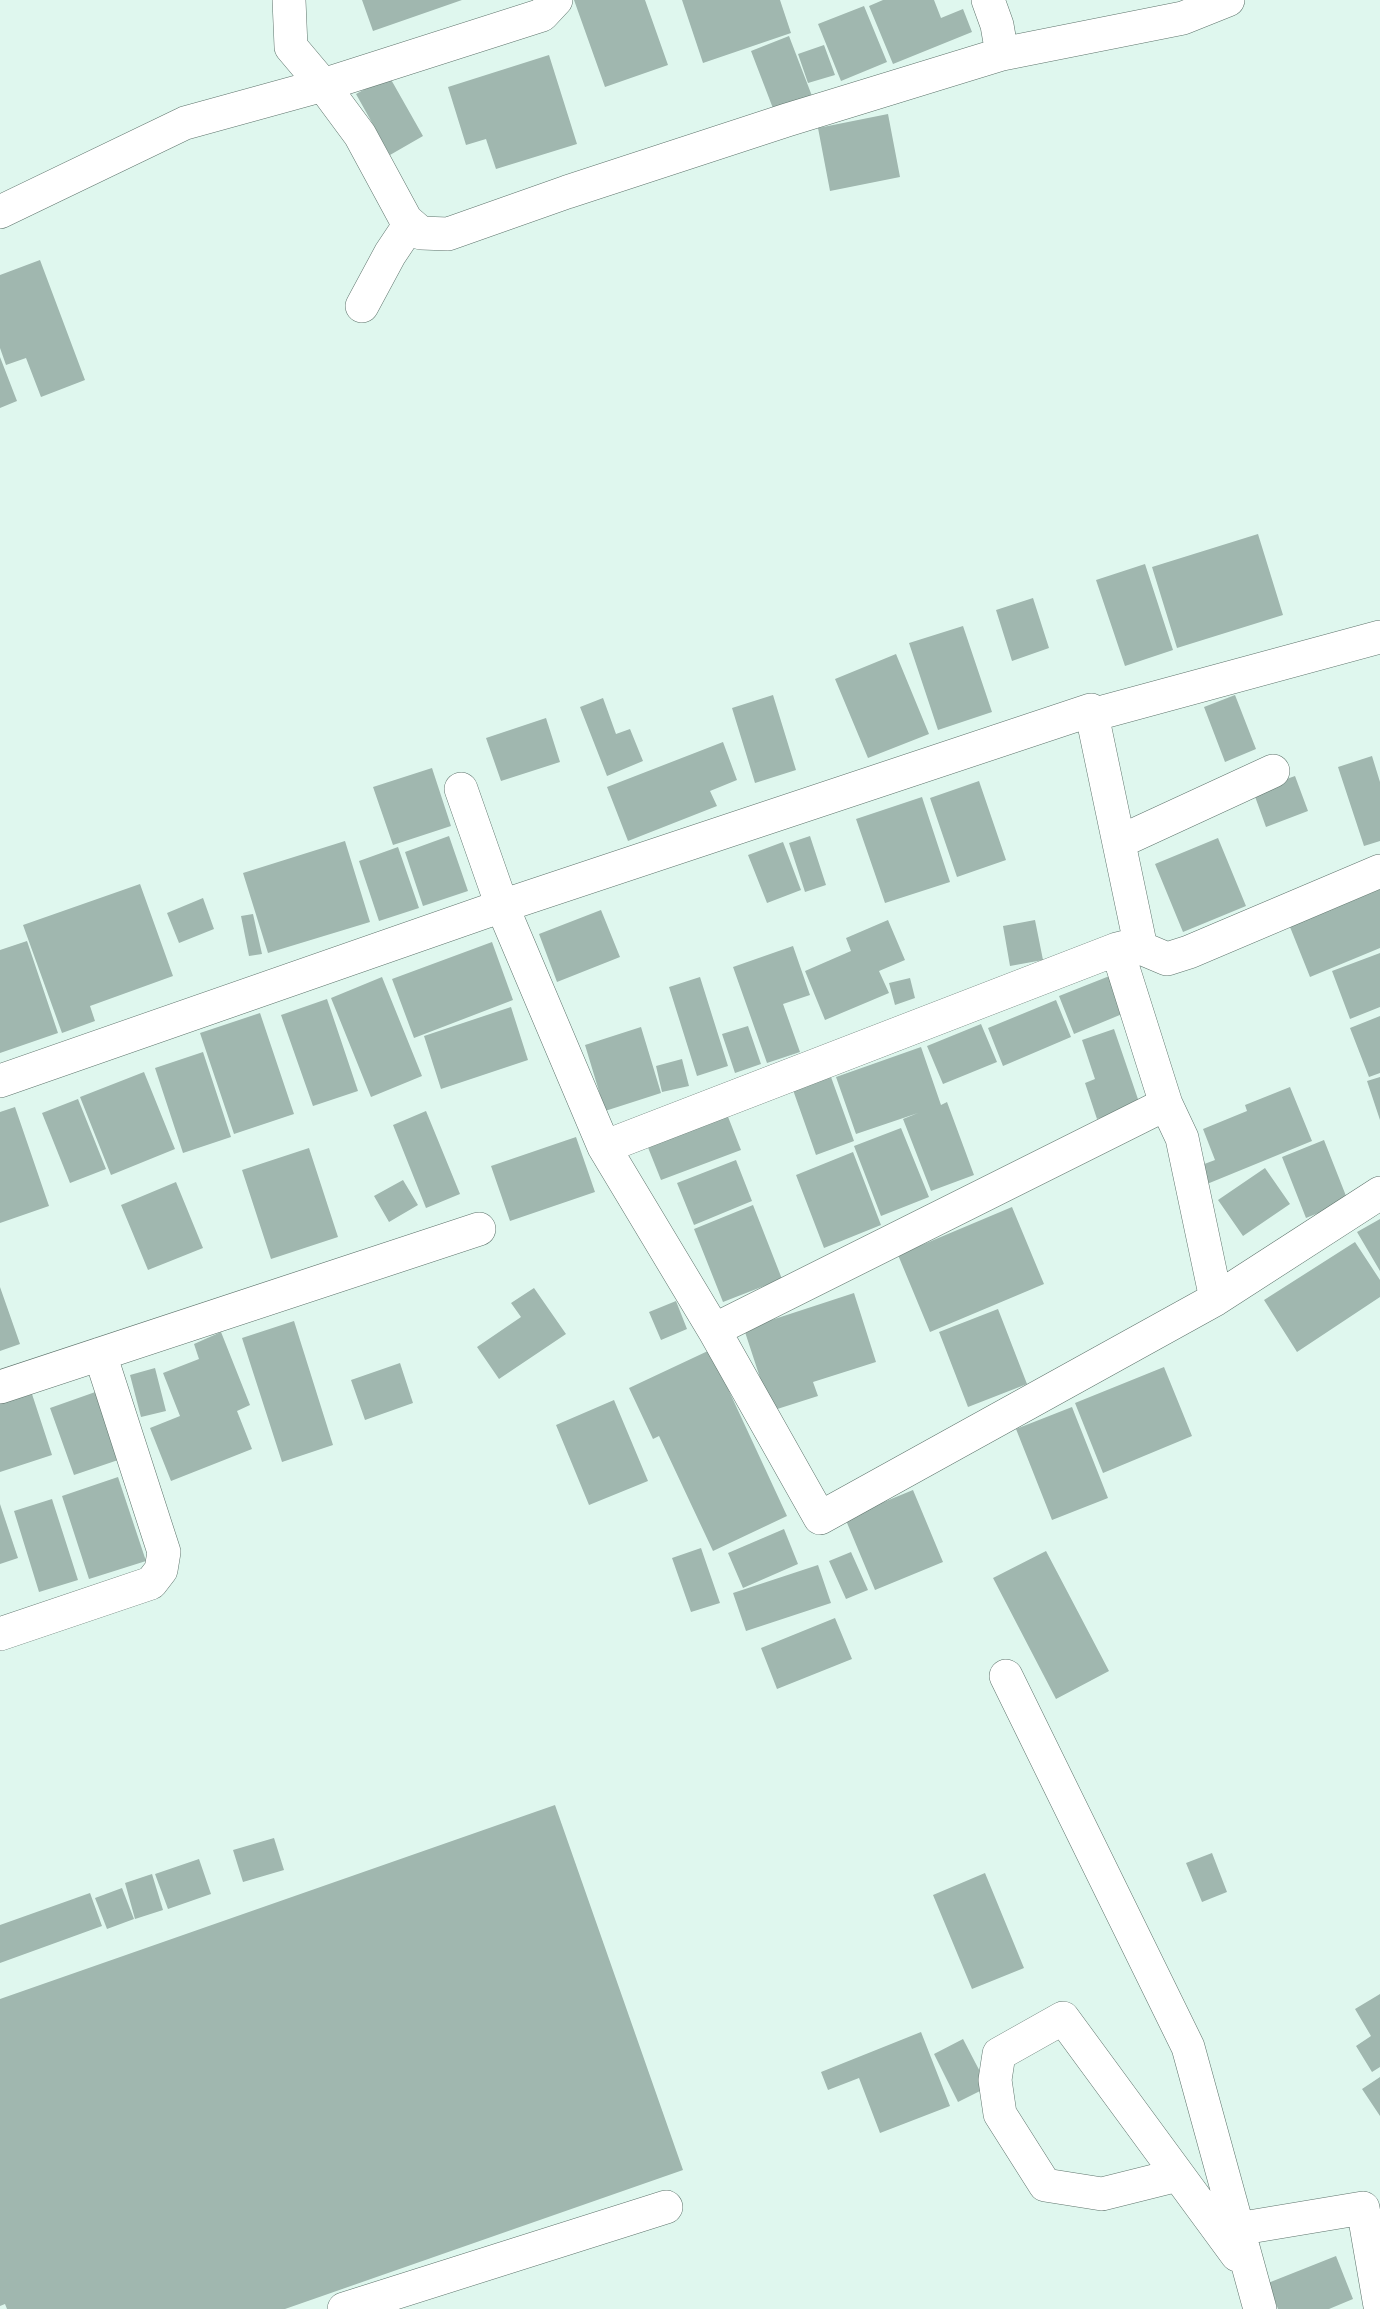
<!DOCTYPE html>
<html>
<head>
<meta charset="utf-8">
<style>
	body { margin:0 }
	canvas { display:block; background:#dff7ee }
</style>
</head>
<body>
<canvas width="1380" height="2309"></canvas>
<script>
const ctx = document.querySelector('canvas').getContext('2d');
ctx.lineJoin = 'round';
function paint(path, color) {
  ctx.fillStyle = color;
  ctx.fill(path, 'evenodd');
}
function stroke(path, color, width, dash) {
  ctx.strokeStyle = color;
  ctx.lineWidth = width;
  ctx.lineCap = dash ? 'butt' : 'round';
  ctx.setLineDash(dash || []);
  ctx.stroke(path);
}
paint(new Path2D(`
	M362,0H462L373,31Z
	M574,0H645L668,65L605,87Z
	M682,0H780L791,33L703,63Z
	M883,0H934L941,18L963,9L972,32L893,64L869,6Z
	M864,6L887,62L841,81L818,24Z
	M789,36L812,96L774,111L751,51Z
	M824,45L835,75L808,83L798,54Z
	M549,55L577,144L496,169L486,139L466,145L448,87Z
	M389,76L423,136L390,155L356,94Z
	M888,114L900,177L830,191L818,128Z
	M40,260L85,380L41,397L26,358L6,365L0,348V275Z
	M0,357L17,401L0,408Z
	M1258,534L1283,615L1177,648L1152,567Z
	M1145,564L1173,650L1125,666L1096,580Z
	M1033,598L1049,648L1012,661L996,610Z
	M963,626L992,712L938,730L909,643Z
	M896,654L929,734L868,758L835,679Z
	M773,695L796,770L755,783L732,708Z
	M1235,695L1256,749L1225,762L1204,707Z
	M603,698L616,734L630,729L643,761L607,776L580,707Z
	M546,718L560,762L501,781L486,738Z
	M723,742L737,780L710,791L717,806L628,841L607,787Z
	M1372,756L1380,782V841L1364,846L1338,767Z
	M432,768L451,826L393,845L373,787Z
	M1295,776L1308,811L1266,827L1253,791Z
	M979,781L1006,860L957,877L930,798Z
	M922,797L950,882L885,903L856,819Z
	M449,836L468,891L423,906L405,852Z
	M810,836L826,885L805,892L789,843Z
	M1218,838L1246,906L1183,932L1155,864Z
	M345,841L370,922L268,953L243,873Z
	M783,842L801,890L767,903L748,855Z
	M398,847L419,908L379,921L359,861Z
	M140,884L173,976L90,1006L95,1021L62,1033L23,925Z
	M1380,889V948L1310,977L1290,927Z
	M203,898L214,929L179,943L167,913Z
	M601,910L620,957L557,982L539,934Z
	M253,914L262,954L249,956L241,916Z
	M888,920L905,960L879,971L889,993L825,1020L805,971L851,951L846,938Z
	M1035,920L1043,960L1010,966L1003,926Z
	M27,941L58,1033L0,1053V950Z
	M492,942L513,1000L414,1038L392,979Z
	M793,946L810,995L783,1004L800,1052L767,1063L733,967Z
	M1380,953V1007L1350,1019L1332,971Z
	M1112,975L1127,1012L1074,1034L1059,996Z
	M382,977L422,1076L371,1097L331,998Z
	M700,977L728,1066L697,1076L669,987Z
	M910,978L915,998L895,1005L889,983Z
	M327,999L358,1091L313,1106L281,1015Z
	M1056,1000L1071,1037L1003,1066L988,1028Z
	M511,1007L528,1060L441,1089L424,1036Z
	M260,1013L294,1114L234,1134L200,1033Z
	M1380,1016V1073L1369,1077L1350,1028Z
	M981,1024L997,1062L943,1084L927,1046Z
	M748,1026L761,1064L735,1073L722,1034Z
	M641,1027L661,1093L605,1111L585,1045Z
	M1114,1029L1140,1105L1097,1119L1085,1083L1095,1079L1082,1040Z
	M921,1047L941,1105L947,1102L974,1175L931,1191L903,1119L918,1113L856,1134L836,1077Z
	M203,1052L231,1137L183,1153L155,1068Z
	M682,1059L689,1086L662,1092L656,1066Z
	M144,1072L175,1149L111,1175L80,1097Z
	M831,1077L854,1141L816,1155L793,1090Z
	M1380,1077V1120L1367,1081Z
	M1290,1087L1312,1141L1207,1184L1199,1166L1215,1160L1203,1129L1247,1111L1245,1105Z
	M78,1099L106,1169L70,1183L42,1113Z
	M15,1107L49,1206L0,1223V1112Z
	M725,1109L741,1150L661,1180L645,1140Z
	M426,1111L460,1194L426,1208L393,1125Z
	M901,1128L929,1197L881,1216L854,1146Z
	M576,1137L595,1192L510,1221L491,1166Z
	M1324,1140L1348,1201L1306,1218L1282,1157Z
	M309,1148L338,1237L271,1259L242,1170Z
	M853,1152L881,1225L824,1248L796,1175Z
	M736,1160L752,1201L694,1225L677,1183Z
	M1265,1168L1290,1204L1243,1236L1218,1200Z
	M403,1180L418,1205L389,1222L374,1196Z
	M176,1182L203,1248L148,1270L121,1205Z
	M753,1205L782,1279L723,1302L694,1229Z
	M1012,1207L1044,1284L930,1332L898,1255Z
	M1380,1219V1271L1357,1232Z
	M1355,1242L1380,1280V1297L1297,1352L1264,1300Z
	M0,1287L20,1344L0,1351Z
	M534,1288L566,1334L499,1379L477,1347L521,1317L511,1303Z
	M854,1293L876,1362L813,1382L818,1396L771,1411L744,1329Z
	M676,1301L687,1329L661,1340L649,1312Z
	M998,1309L1027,1384L968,1407L939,1332Z
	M294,1321L333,1445L282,1462L242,1338Z
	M221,1332L250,1405L237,1411L252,1449L171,1481L150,1428L180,1416L163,1373L199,1359L194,1344Z
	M710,1350L787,1516L713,1551L659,1436L653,1439L629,1388Z
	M400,1363L413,1403L365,1420L351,1380Z
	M1164,1367L1192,1436L1103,1473L1075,1403Z
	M155,1368L166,1411L141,1417L130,1375Z
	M101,1390L124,1458L74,1475L50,1408Z
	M32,1394L52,1455L0,1472V1404Z
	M614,1400L648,1481L589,1505L556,1425Z
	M1072,1407L1108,1498L1052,1520L1016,1429Z
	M118,1477L146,1561L89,1579L62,1496Z
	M913,1490L943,1562L875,1590L845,1518Z
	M52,1499L78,1580L39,1592L14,1511Z
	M0,1504L18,1558L0,1564Z
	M784,1529L798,1564L743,1588L728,1553Z
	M701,1548L720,1603L691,1612L672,1558Z
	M1046,1551L1109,1671L1056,1699L993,1578Z
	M851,1552L868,1590L846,1599L829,1561Z
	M818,1565L831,1603L746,1631L733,1593Z
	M835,1618L852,1659L777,1689L761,1648Z
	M555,1805L683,2170L285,2309H7L5,2304L0,2306V1999Z
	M274,1838L284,1870L243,1882L233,1850Z
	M1212,1853L1227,1892L1202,1902L1186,1863Z
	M199,1859L211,1894L168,1909L155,1874Z
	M985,1873L1024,1968L972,1989L933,1895Z
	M152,1874L163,1910L135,1919L125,1883Z
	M122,1888L134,1919L107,1929L95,1898Z
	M90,1893L102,1926L0,1963V1925Z
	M1380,1994V2067L1372,2072L1356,2046L1371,2036L1355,2009Z
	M921,2032L950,2106L880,2133L859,2078L828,2090L821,2072Z
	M963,2039L988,2087L958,2102L934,2054Z
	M1380,2077V2116L1362,2089Z
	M1336,2256L1353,2299L1329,2309H1278L1268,2283Z`), '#a0b7af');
const minor = new Path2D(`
	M289,0L291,47L323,85L542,15L556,0
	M988,0L997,25L1002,54
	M0,212L185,123L323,85L360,135L406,220L421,233L448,234L567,192L787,120L1002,54L1183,18L1228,0
	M362,306L390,254L410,224
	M1092,715L1380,637
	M461,789L502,906L604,1147L714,1330L820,1518L1216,1299L1380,1193
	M1119,842L1273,771
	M1117,949L1166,1104L1182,1138L1216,1299
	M0,1081L502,906L1091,710L1141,948L1167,959L1189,952L1380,871
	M604,1147L1117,949L1129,946L1141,948
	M714,1330L1166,1104
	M0,1387L479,1229
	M0,1634L151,1583L161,1570L164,1552L100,1354
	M1006,1676L1188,2047L1260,2309
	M1178,2175L1102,2194L1045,2185L1000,2114L995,2080L999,2054L1063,2018L1237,2255
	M1237,2229L1363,2208L1380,2306
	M344,2309L666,2207`);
stroke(minor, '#5e746c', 34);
stroke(minor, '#fff', 33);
</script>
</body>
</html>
